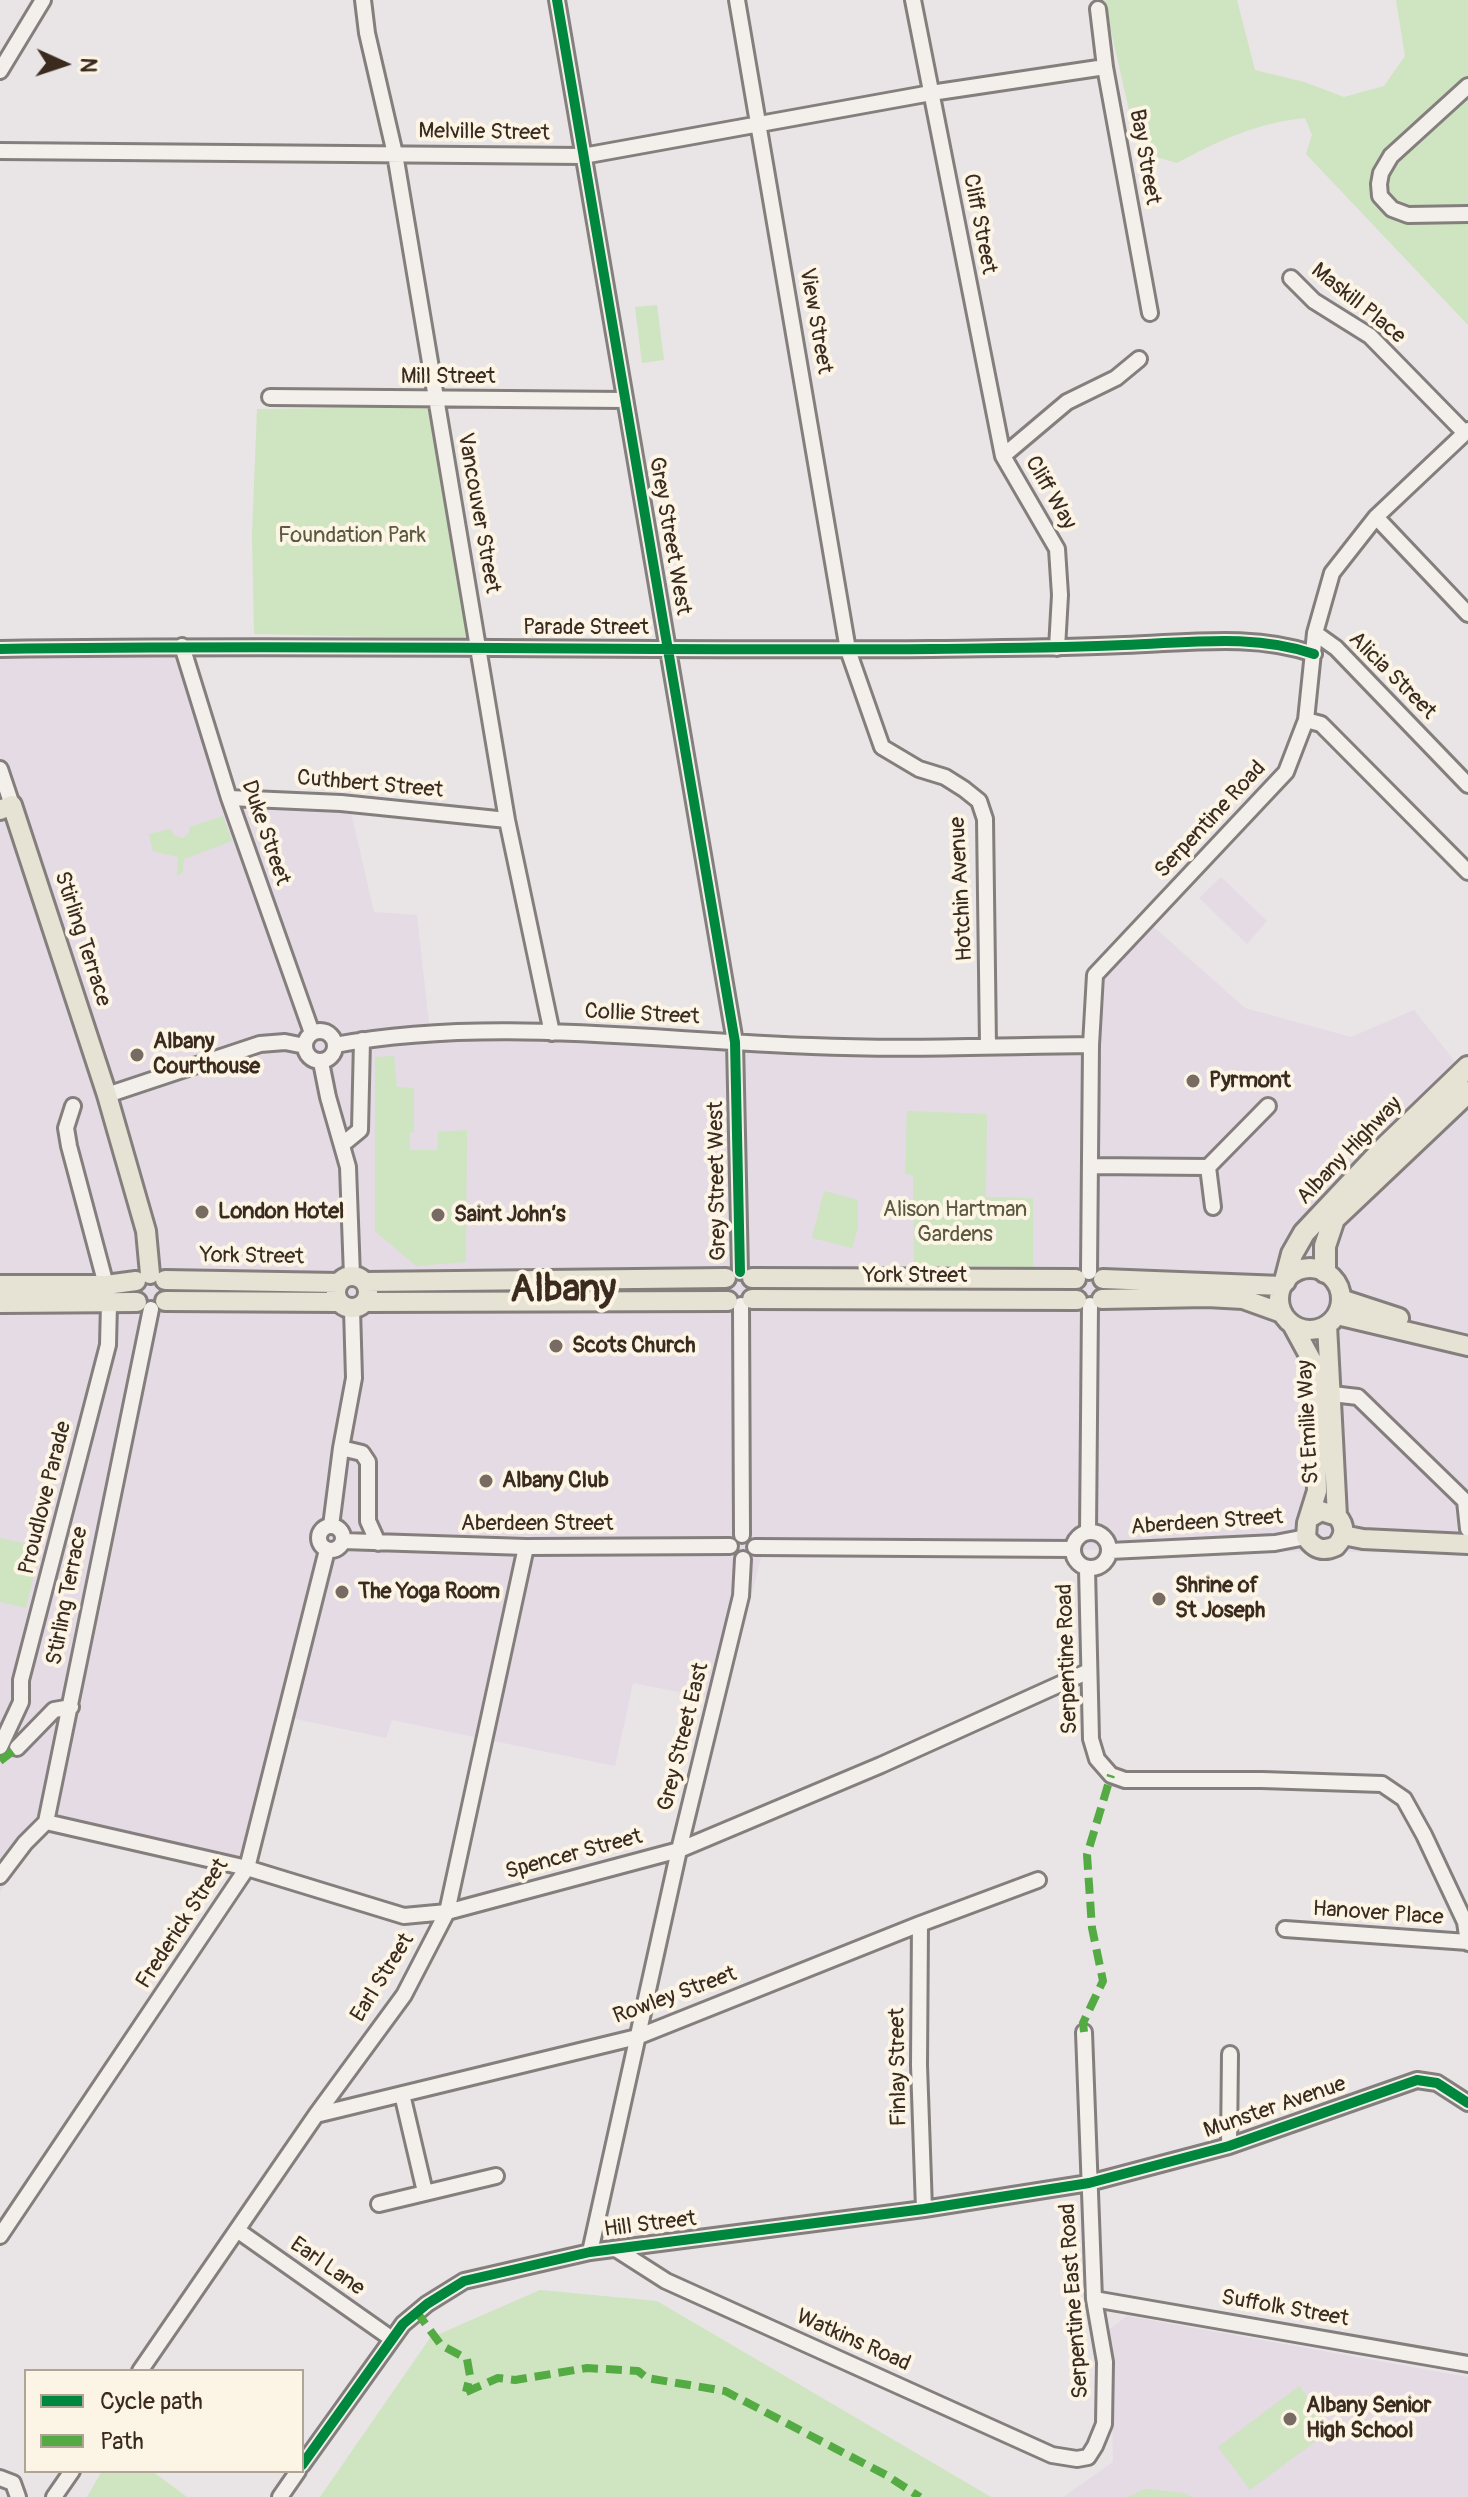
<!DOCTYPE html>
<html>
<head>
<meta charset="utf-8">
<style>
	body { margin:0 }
	#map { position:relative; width:1468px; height:2497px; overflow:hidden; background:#e9e4e6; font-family:Pangolin,sans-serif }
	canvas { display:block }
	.legend { position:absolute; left:24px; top:2369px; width:280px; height:104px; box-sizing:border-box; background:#fcf5e5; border:2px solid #afa495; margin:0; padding:10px 14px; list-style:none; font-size:24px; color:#3b2a1e }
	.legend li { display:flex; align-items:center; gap:16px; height:40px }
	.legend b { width:40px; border:2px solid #afa495 }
	.north { position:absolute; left:24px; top:24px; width:80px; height:80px; -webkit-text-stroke:6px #fcf5e5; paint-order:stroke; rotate:93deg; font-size:22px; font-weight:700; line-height:32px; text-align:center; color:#3b2a1e }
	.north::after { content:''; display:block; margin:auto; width:28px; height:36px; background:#3b2a1e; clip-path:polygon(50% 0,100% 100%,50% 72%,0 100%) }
</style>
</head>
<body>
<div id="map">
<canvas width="1468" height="2497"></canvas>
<ul class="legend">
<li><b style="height:10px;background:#00873e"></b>Cycle path</li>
<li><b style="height:10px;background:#55ab43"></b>Path</li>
</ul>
<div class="north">N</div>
</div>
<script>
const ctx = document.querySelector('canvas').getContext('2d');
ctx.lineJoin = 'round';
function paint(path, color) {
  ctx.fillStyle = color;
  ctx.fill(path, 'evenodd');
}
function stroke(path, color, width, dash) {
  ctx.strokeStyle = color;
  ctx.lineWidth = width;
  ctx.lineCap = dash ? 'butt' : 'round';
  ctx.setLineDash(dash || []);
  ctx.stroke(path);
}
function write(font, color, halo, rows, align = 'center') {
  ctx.font = font + ' Pangolin,sans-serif';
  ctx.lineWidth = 8;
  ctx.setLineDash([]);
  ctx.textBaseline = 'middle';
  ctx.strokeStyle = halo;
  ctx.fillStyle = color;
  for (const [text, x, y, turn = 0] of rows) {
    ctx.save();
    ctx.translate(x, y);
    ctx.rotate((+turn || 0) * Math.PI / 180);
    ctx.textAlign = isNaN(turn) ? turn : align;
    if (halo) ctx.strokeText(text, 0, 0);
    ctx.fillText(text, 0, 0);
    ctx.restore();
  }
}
paint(new Path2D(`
	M182,646L229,798L349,804L374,912L417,915L430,1032L735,1042L1090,1045L1095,975L1147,921L1245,1008L1351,1037L1414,1010L1468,1078V1553L764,1547L724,1701L633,1683L615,1766L392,1720L386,1738L286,1717L247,1868L46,1822L0,1892V649Z
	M1221,877L1267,921L1247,944L1199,898Z
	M1127,2316L1468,2377V2497H1063L1113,2462L1110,2329Z`), '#e4dbe5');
paint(new Path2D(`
	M1104,0H1237L1255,70L1304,82L1344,97L1384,86L1405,56L1396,0H1468V325L1306,154L1312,135L1305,118C1260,122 1217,141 1177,163L1153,156L1136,141Z
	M657,305L664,360L642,363L635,307Z
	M430,407L472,639L254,634L252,534L257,409Z
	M223,816L232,841L184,859L183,872L177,876L178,857L153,851L149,834L170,829L175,836L182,838L188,835L190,827Z
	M394,1056L397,1087L414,1088V1132L410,1133V1150H437L438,1132L467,1130L466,1262L416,1266L375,1231V1057Z
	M907,1111L987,1114L986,1197L1033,1198V1267L914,1266L913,1175L905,1174Z
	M824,1191L858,1200V1227L852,1248L812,1238Z
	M0,1538L40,1547L26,1608L0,1602Z
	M540,2290L657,2301L991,2497H320L430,2338Z
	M1299,2386L1332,2429L1250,2490L1218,2447Z
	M102,2471H152L187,2497H87Z
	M1145,2489L1184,2493L1191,2497H1128Z`), '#cfe4c0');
const minor = new Path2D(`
	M363,0L367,33L395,154L507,820L552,1033
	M557,0L735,1042L740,1272
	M737,0L848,650L882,747L919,769L945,777L964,789L979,801L985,819L988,1046
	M913,0L1003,456L1057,549L1060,595L1057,648
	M1098,9L1105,67L1150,313
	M0,71L43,0
	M1468,86L1391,156L1381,173L1379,184L1380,196L1392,209L1408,215L1468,214
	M0,151L583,156L931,93L1105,67
	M1291,278L1314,301L1370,336L1465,433
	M270,397L625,400
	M1003,456L1067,402L1116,378L1139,359
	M1376,517L1468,614
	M1315,633L1336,648L1468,785
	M182,646L229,798L312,1033
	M0,649C311,644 622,651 932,649C996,648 1060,648 1124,645C1188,643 1253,633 1314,654
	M1306,720L1321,724L1468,872
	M0,769L12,805
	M229,798L341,803L507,820
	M305 1046a15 15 0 1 1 30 0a15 15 0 1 1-30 0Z
	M335,1045C490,1016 655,1041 812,1046C905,1050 998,1046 1091,1045
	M321,1062L328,1097L348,1167L352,1276
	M107,1095L260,1044L285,1042L305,1046
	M73,1106L66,1128L69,1146L106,1285
	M343,1144L360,1130L362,1040
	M1091,1166L1208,1167L1268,1106
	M1208,1167L1213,1207
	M1089,1272L1091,1045L1095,975L1286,772L1306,720L1315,633L1332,573L1376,517L1468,430
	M741,1305L742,1535
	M1332,1394L1358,1397L1465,1501L1468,1529
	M341,1448L362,1453L368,1462V1521L378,1543
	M319 1538a12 12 0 1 1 24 0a12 12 0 1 1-24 0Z
	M331,1526L341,1448L354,1378L352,1309
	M1073 1550a18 18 0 1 1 36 0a18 18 0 1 1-36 0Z
	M1088,1532L1090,1305
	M343,1541L526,1547L730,1546
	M755,1547L1073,1549
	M1110,1551L1275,1543L1306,1537
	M1087,1569L1091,1739L1097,1759L1111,1775L1125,1780H1262L1382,1784L1404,1799L1424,1835L1465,1922L1468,1943
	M0,1747L21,1702V1680L108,1345L109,1303
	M17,1748L54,1710L71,1707
	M46,1822L247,1868L404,1916L447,1912L679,1850L881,1765L1089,1671
	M0,1876L25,1843L46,1822L151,1309
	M920,1924L919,2065L924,2209
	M1285,1929L1468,1942
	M402,2094L425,2192
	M316,2115L637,2037L920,1924L1038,1880
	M1229,2146L1230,2054
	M379,2204L496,2176
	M237,2230L392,2339
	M0,2236L247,1868L327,1550
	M616,2249L666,2281L1052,2455L1077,2459L1088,2457L1095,2446L1104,2424L1105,2362L1094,2299L1084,2032
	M590,2252L679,1850L741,1596L743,1559
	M1094,2299L1468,2364
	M140,2371L316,2115L404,1995L447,1912L526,1547
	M302,2465L403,2324L427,2304L464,2281L590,2252L924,2209L1089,2183L1229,2146L1417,2080L1437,2083L1468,2103
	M0,2478L13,2483L18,2497
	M54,2497L72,2471
	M280,2497L298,2471`);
const major = new Path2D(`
	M0,810L12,805L107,1095L146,1231L150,1274
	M1279 1299a31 31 0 1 1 62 0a31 31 0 1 1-62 0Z
	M336 1292a16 16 0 1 1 32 0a16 16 0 1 1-32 0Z
	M752,1278L1076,1279
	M1103,1279L1282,1286
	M165,1280L339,1283
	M365,1282L726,1278
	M0,1285H106L136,1281
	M752,1299L1077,1300
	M1102,1299L1207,1297L1243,1299L1282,1313
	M1341,1299L1399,1318
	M165,1301L339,1302
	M366,1302L728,1301
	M0,1303L137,1302
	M1337,1315L1468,1346
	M1327,1325L1337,1516
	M1293,1326L1312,1361L1315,1384L1317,1491L1307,1523L1306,1537C1314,1549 1323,1552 1336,1546C1345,1536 1346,1526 1337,1516L1321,1511L1311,1517
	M1343,1535L1363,1539L1468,1544`);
const highway = new Path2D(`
	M1325,1272V1246L1334,1219L1468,1092
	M1285,1281L1292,1254L1304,1233L1384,1148L1468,1067`);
stroke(minor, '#847f7d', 20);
stroke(major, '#847f7d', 24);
stroke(highway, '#847f7d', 26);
stroke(minor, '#f3f0eb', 14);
stroke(major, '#e6e2d4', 18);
stroke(highway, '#e6e2d4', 20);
stroke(new Path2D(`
	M0,1761L17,1748
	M1084,2032L1083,2023L1103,1981L1092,1928L1087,1855L1111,1775
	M416,2311L441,2345L467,2359L470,2376L466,2392
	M466,2392L498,2378L515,2380L587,2368L638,2371L647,2378L725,2391L886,2475L920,2497`), '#55ab43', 8, [16, 8]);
stroke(new Path2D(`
	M557,0L735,1042L740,1272
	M0,649C311,644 622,651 932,649C996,648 1060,648 1124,645C1188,643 1253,633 1314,654
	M302,2465L403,2324L427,2304L464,2281L590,2252L924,2209L1089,2183L1229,2146L1417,2080L1437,2083L1468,2103`), '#00873e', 10);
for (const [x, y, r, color] of [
	[137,1055,8,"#786b64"],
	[1193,1081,8,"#786b64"],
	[202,1212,8,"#786b64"],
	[438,1215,8,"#786b64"],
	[556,1346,8,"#786b64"],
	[486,1481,8,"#786b64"],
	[342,1592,8,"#786b64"],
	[1159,1599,8,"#786b64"],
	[1290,2419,8,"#786b64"]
]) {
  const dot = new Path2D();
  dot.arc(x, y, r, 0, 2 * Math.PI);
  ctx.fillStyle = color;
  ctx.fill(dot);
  stroke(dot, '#fcf5e5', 3);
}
write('22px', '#3b2a1e', '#fcf5e5', [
	["Melville Street",484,133,1],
	["Bay Street",1144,157,80],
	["Cliff Street",979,224,79],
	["Maskill Place",1358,304,39],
	["View Street",815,321,80],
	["Mill Street",448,377],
	["Cliff Way",1050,493,60],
	["Vancouver Street",478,513,80],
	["Grey Street West",669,536,80],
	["Parade Street",586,628],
	["Alicia Street",1392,676,45],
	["Cuthbert Street",370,785,5],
	["Serpentine Road",1211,820,-47],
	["Duke Street",265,833,71],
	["Hotchin Avenue",962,889,-93],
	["Stirling Terrace",82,939,72],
	["Collie Street",642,1015,3],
	["Albany Highway",1350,1151,-46],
	["Grey Street West",718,1181,-91],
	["York Street",252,1257,1],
	["York Street",915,1276],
	["St Emilie Way",1309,1422,-93],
	["Proudlove Parade",46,1498,-76],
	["Aberdeen Street",1207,1523,-4],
	["Aberdeen Street",537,1524],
	["Stirling Terrace",68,1596,-79],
	["Serpentine Road",1068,1659,-92],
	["Grey Street East",684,1737,-76],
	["Spencer Street",574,1855,-15],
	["Hanover Place",1378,1914,4],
	["Frederick Street",183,1924,-57],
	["Earl Street",383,1978,-58],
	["Rowley Street",675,1996,-20],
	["Finlay Street",899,2067,-91],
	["Munster Avenue",1275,2108,-19],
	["Hill Street",650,2225,-7],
	["Earl Lane",327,2267,35],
	["Serpentine East Road",1075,2301,-94],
	["Suffolk Street",1285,2309,10],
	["Watkins Road",853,2341,24]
]);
write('22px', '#5b583f', '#fcf5e5', [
	["Foundation Park",352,536],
	["Alison Hartman",955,1210],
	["Gardens",955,1235]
]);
write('bold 22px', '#3b2a1e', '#fcf5e5', [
	["Albany",153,1042],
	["Courthouse",153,1067],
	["Pyrmont",1209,1081],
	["London Hotel",218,1212],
	["Saint John’s",454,1215],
	["Scots Church",572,1346],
	["Albany Club",502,1481],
	["Shrine of",1175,1586],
	["St Joseph",1175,1611],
	["The Yoga Room",358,1592],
	["Albany Senior",1306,2406],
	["High School",1306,2431]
], 'left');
write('bold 38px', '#3b2a1e', '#fcf5e5', [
	["Albany",563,1291]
]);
</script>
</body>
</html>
